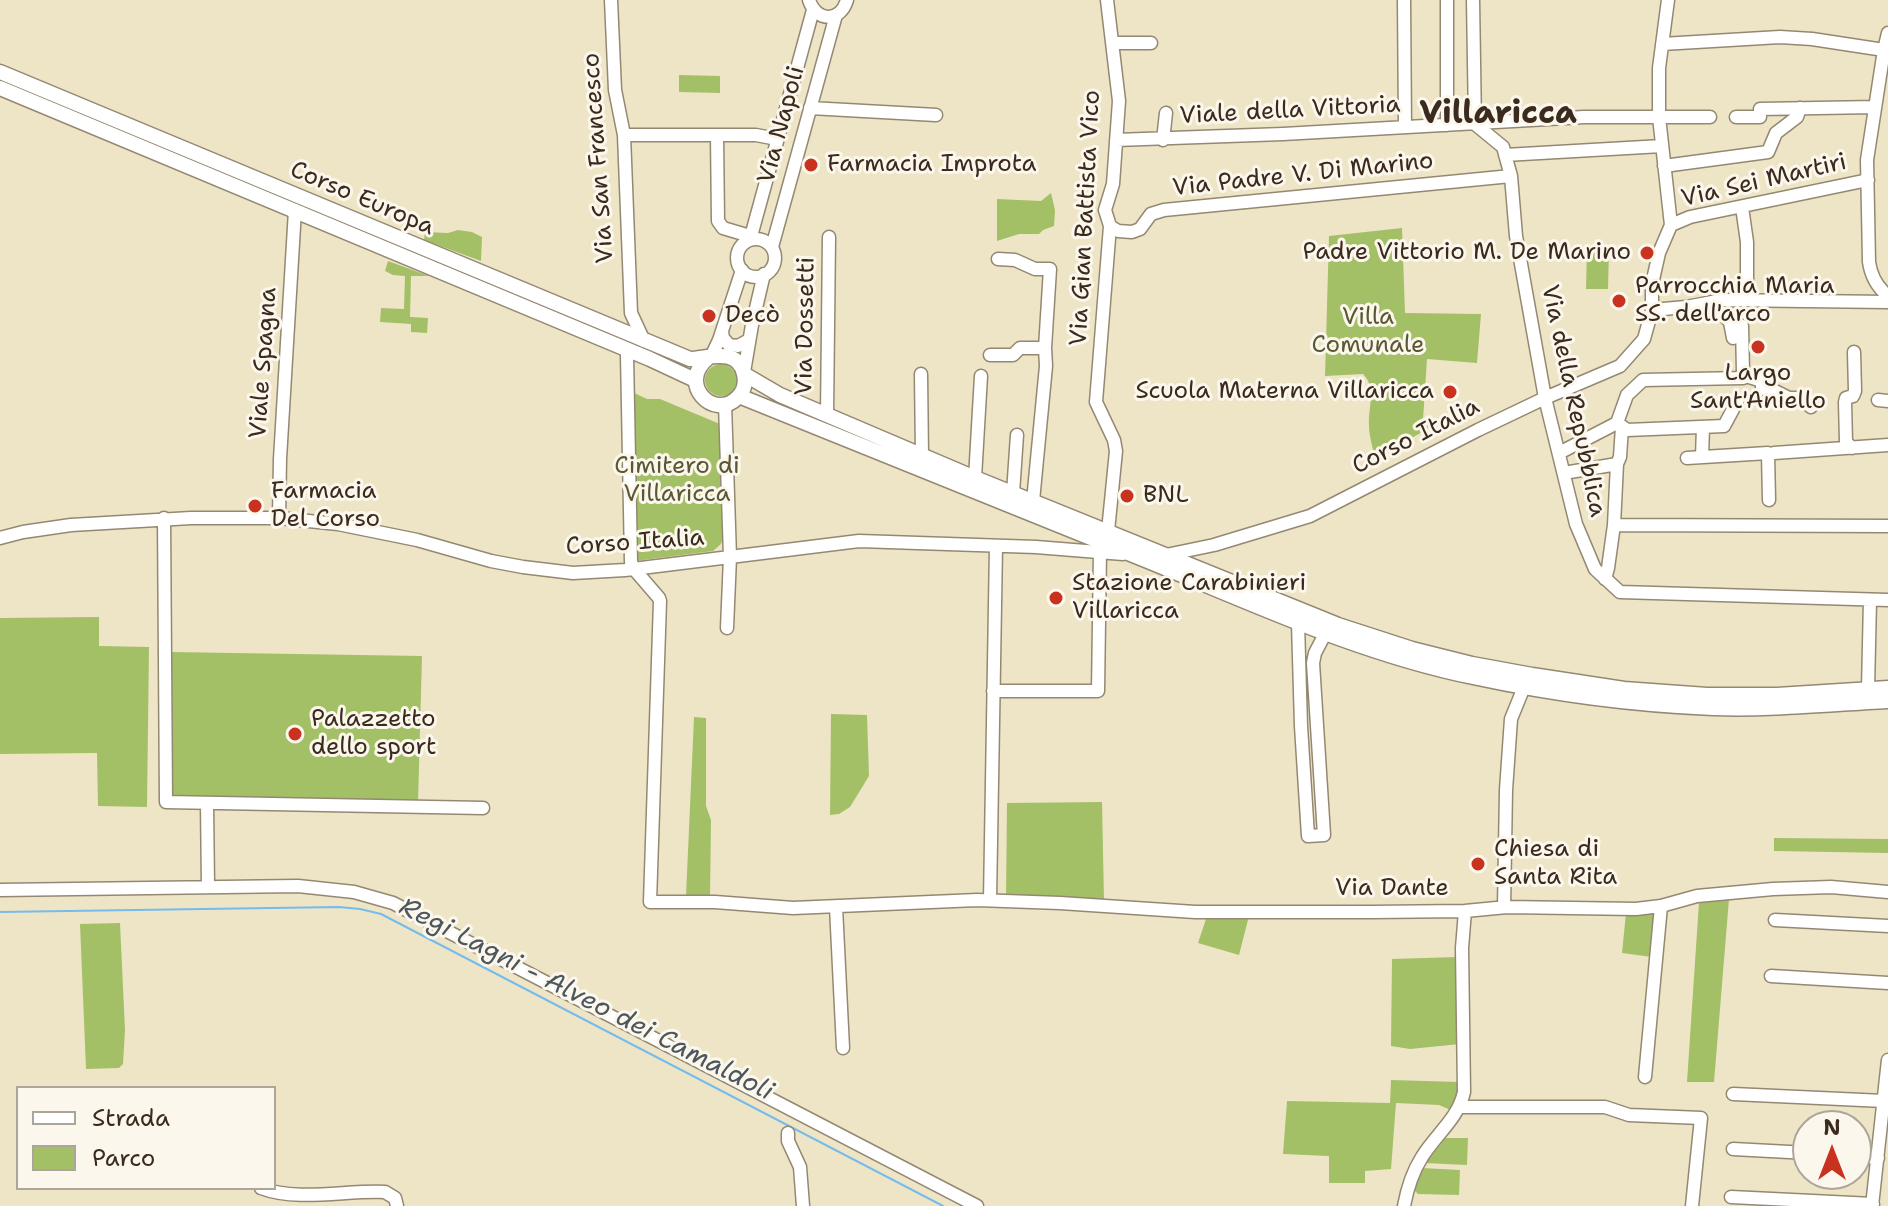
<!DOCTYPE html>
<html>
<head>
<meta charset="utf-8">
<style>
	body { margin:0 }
	#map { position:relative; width:1888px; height:1206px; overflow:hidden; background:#eee5c7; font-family:"Shantell Sans",sans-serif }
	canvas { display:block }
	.legend { position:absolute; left:16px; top:1086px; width:260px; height:104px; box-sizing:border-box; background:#fbf7ec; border:2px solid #aea59a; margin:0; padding:10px 14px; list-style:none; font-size:24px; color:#3b2a1e }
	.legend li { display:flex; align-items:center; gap:16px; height:40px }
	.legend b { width:40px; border:2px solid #aea59a }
	.north { position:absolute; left:1792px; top:1110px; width:80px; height:80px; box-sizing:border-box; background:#fbf7ec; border:2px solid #aea59a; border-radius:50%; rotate:0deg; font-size:22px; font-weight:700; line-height:32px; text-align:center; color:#3b2a1e }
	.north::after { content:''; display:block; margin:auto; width:28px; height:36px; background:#c8321e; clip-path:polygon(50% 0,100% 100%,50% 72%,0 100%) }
</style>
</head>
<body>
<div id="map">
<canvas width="1888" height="1206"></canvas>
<ul class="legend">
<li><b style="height:10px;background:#fff"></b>Strada</li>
<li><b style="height:22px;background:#a3c067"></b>Parco</li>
</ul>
<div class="north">N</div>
</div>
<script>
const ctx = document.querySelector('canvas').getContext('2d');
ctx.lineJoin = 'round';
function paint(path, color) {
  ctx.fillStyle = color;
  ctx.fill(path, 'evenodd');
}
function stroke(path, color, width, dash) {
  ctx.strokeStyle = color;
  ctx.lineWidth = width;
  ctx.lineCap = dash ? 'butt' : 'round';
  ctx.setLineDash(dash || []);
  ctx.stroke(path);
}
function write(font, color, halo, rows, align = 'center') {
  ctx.font = font + ' "Shantell Sans",sans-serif';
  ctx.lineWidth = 6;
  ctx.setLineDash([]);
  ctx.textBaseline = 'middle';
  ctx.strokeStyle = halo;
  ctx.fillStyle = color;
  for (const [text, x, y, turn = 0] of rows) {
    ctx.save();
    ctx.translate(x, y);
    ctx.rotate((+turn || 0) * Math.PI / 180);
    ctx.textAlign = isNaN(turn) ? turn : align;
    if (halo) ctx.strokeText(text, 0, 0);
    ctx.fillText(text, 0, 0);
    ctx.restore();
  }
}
paint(new Path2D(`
	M679,75L720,76V93L679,92Z
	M1051,193L1055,210L1054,226L1043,230L1039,234H1019L997,241V199L1041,201Z
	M1402,228L1405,313L1481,314L1477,363L1427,359L1423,420L1432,421L1431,427L1375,459C1373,448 1369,436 1369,425C1368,407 1377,388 1363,374L1325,376L1329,236Z
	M458,230L472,232L482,237L481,261L424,240L425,232L448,233Z
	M1587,248L1609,249L1608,289H1586Z
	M388,261L429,276H411L410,317L428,318L427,333L411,332V324L380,322L381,308L404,309L405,276L393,275L385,271Z
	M705 380a16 16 0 1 1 32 0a16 16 0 1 1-32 0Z
	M630,391L647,399H660L720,424L723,538L721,544L713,551L635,561Z
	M99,617V646L149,647L147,807L98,806L97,753L0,754V618Z
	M171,652L422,656L418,803L169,798Z
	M831,714L867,715L869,776L850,807L839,814L830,815Z
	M694,717L706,718V806L711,820L710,898L686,896Z
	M1102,802L1104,901L1006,897L1007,803Z
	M1774,838L1888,839V853L1774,851Z
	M1729,899L1714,1082H1687L1699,902Z
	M1656,910L1652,957L1622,953L1626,913Z
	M1207,916H1249L1239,955L1198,943Z
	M120,923L125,1030L123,1064L119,1068L86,1069L80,924Z
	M1458,957L1460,1044L1410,1049L1391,1046L1392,959Z
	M1391,1080L1460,1082V1092L1453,1111L1439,1105L1396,1103L1391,1169L1365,1171V1183H1329V1156L1283,1154L1287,1101L1390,1103Z
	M1445,1138H1468L1467,1165L1424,1163Z
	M1422,1168L1460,1170L1459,1195L1418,1194L1414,1190Z`), '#a3c067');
stroke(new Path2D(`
	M0,912L339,907L360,909L381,914L943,1206`), '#75bbec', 2);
const minor = new Path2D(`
	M611,0L615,90L624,135L631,313L644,341
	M809,0C816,22 840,23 847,0
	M1107,0L1119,101L1113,184L1105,210L1110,226L1096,402L1114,440L1116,451L1108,531
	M1404,0L1405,127
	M1447,0V125
	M1473,0L1475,124L1503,147L1511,176L1516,236L1545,398L1576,524L1595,569L1620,592L1888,600
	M1668,0L1659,68V117L1671,225
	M1888,33L1884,50L1867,160L1869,262C1871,276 1877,287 1888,296
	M1113,43H1151
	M1662,44L1780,37L1812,39L1884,50
	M810,108L936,115
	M1736,117H1760V109L1875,107
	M624,135H756L777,139
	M717,135L718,221L723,228L750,236
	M1116,140L1283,134L1584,117H1710
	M1163,140L1166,113
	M1505,155L1662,146
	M1664,166L1768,152L1776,133L1797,117L1800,108
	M1742,207L1747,242V300
	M1671,225L1690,217L1868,180
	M1110,226L1118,231L1132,232L1140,229L1151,214L1164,210L1511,176
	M737 258a19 19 0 1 1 38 0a19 19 0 1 1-38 0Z
	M750,240L813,10
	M772,247L836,15
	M998,259L1015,260L1035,269H1050L1045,348
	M1711,302L1730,322L1733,338
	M1652,310L1686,307L1723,300L1888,302
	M1730,322L1742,326L1743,372L1746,376L1762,381V389
	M722,331L723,338L729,345L738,346L749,340
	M629,350L627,355L631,562L634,569L659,598L660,601L650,902H715L793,908L977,900L1060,903L1195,912H1372L1465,911L1507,907L1636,909L1661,906L1697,896L1773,889L1831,887L1888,892
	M990,355H1013L1020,348H1045L1046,366L1033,501
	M711,357L719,340L742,270
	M744,372L752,325L764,274
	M921,374L922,456
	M1763,385L1789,398H1799L1811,407
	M1878,400L1888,401
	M725,404L730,557L727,628
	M827,415L829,237
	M1617,423L1627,395L1643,380L1743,378L1746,376
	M1852,448L1846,442L1845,402L1846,398L1853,396L1855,391L1854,352
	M1559,453L1617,423L1627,430L1724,426L1738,400
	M1774,453L1888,445
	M1702,457L1703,427
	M1687,458L1768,453L1769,500
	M1564,473L1617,464L1620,457L1622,427
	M975,478L981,376
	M1013,493L1017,435
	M164,518L166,802L483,808
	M279,518L280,459L295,210
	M1614,525L1617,464
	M0,538L23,532L71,525L191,518H279L338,524L417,540L491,561L523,567L573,573L625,570L859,541L1036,547L1123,554
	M1166,555L1214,545L1310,516L1478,430L1545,398L1620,366L1644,339L1652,310V284L1659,253L1671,225
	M1605,579L1608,568L1614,525L1888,526
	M1298,623L1301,726L1308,836L1324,835L1313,663L1315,653L1325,634
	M1868,689L1870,600
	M993,691H1098L1100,551
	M207,803L208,887
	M0,890L298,886L354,892L393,903L977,1206
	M990,900L996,546
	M836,907L843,1048
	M1504,907L1506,790L1511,719L1524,687
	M1775,920L1888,926
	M1771,976L1888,983
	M1645,1077L1661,906
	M1733,1094L1884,1101
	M1461,1107H1605L1629,1115L1701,1118L1692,1206
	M788,1133V1141L800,1167L803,1206
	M1733,1149L1808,1153
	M1856,1156L1878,1158
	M261,1188C299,1202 346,1190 385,1192L395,1198L397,1206
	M1731,1197L1873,1204
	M1404,1206C1407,1190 1413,1171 1422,1157C1436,1134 1458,1119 1464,1092L1462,948L1465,911
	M1872,1206L1888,1060`);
const major = new Path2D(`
	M0,72L690,359C709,358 738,347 744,374C746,383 744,392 737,398C713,421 677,383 708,358
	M0,88L650,359L695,380
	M744,374L780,395L975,478L1338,625L1412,649L1472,664L1532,675L1624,689L1707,695H1777L1888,688
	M739,396C874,450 1009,504 1143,559C1252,603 1357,653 1473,677C1552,694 1632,705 1713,708C1771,710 1830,704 1888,701`);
stroke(minor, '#948872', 15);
stroke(major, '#948872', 17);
stroke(minor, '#fff', 12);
stroke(major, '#fff', 14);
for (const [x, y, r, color] of [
	[811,165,8,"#c8321e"],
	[1647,253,8,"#c8321e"],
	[1619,301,8,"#c8321e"],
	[709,316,8,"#c8321e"],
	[1758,347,8,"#c8321e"],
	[1450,392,8,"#c8321e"],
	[1127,496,8,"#c8321e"],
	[255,506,8,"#c8321e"],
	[1056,598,8,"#c8321e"],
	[295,734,8,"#c8321e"],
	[1478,864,8,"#c8321e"]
]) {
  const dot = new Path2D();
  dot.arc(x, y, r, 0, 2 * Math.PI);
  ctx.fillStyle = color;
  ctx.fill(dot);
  stroke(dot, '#fbf7ec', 3);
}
write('24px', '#3b2a1e', '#fbf7ec', [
	["Viale della Vittoria",1290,111,-3],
	["Via Napoli",782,125,-75],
	["Via San Francesco",599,158,-94],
	["Via Padre V. Di Marino",1303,175,-6],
	["Via Sei Martiri",1764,181,-13],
	["Corso Europa",362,199,23],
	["Via Gian Battista Vico",1086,218,-87],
	["Via Dossetti",806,326,-89],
	["Viale Spagna",264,363,-86],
	["Via della Repubblica",1573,401,78],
	["Corso Italia",1416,437,-27],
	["Corso Italia",635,543,-4],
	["Via Dante",1392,889]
]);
write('24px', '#3b2a1e', '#fbf7ec', [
	["Farmacia Improta",827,165],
	["Padre Vittorio M. De Marino",1631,253,"right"],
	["Parrocchia Maria",1635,287],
	["SS. dell'arco",1635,315],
	["Decò",725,316],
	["Largo",1758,374,"center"],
	["Sant'Aniello",1758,402,"center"],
	["Scuola Materna Villaricca",1434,392,"right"],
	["Farmacia",271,492],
	["Del Corso",271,520],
	["BNL",1143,496],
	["Stazione Carabinieri",1072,584],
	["Villaricca",1072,612],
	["Palazzetto",311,720],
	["dello sport",311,748],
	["Chiesa di",1494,850],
	["Santa Rita",1494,878]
], 'left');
write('24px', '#5a5734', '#fbf7ec', [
	["Villa",1368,318],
	["Comunale",1368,346],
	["Cimitero di",677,467],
	["Villaricca",677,495]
]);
write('italic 26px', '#4c565c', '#fbf7ec', [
	["Regi Lagni - Alveo dei Camaldoli",586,1000,27]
]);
write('bold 32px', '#3b2a1e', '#fbf7ec', [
	["Villaricca",1498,115]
]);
</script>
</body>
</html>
